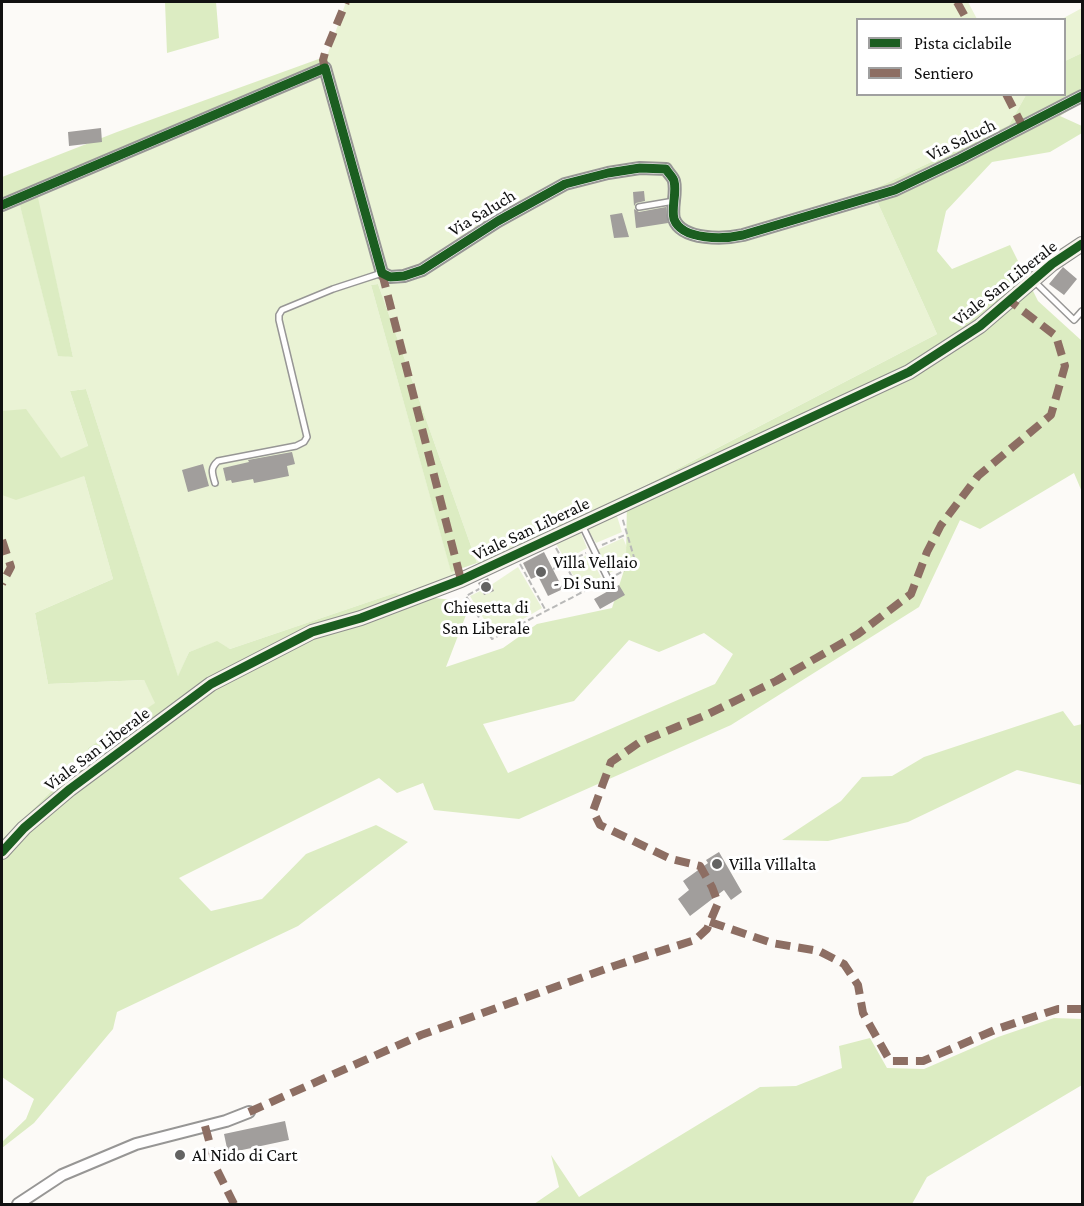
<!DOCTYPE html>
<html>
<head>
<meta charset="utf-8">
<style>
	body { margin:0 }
	#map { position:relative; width:1084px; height:1206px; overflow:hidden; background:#fcfaf7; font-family:"Crimson Pro",serif }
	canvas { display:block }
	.frame { position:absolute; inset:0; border:3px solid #111; pointer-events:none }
	.legend { position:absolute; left:856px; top:18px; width:210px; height:78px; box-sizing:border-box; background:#fff; border:2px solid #a0a0a0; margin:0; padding:8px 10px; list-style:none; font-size:18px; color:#111 }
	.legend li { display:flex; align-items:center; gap:12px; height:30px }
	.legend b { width:30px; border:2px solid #a0a0a0 }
</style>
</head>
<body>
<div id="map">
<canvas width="1084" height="1206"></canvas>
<div class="frame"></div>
<ul class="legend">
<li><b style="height:8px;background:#1b5e20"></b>Pista ciclabile</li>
<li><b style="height:8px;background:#8d6e63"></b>Sentiero</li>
</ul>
</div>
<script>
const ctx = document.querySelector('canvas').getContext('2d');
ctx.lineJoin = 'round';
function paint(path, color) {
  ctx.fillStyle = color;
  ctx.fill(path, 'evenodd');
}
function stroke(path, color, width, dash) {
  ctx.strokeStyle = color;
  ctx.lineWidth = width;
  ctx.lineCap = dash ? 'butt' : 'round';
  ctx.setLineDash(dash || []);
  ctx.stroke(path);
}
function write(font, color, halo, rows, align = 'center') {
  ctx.font = font + ' "Crimson Pro",serif';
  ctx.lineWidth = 6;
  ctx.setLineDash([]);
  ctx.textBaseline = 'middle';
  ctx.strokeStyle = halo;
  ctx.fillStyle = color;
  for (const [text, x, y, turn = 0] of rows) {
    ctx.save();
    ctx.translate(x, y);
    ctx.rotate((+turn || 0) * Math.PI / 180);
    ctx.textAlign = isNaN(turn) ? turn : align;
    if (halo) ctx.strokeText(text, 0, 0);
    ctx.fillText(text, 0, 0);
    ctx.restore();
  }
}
paint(new Path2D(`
	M346,2H968L977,19L858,20V94L1026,95L1009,125L872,190L937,334L488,567L477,563L378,284L371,285L451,571L459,570L461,580L419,596L395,593L230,649L216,642L189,652L178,677L86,389L70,391L88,446L84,476L113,579L35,613L48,684L144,680L156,703L88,748L82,772L63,780L2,839V201L17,193L58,355L73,357L34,184L332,73L327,56Z
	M1082,8V53L1065,61L1064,20H1060Z
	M616,513L622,532L596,543L588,530L589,524Z
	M576,532L581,533L587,548L569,558L562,554L555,542Z
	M623,538L633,562L609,573L597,550Z
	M589,554L601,577L582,587L571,572L573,566L572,563Z
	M518,567L542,608L494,636L470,596L482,590L484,595L493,591L491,585Z`), '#eaf3d5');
paint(new Path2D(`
	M165,2H216L219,38L167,53Z
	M1082,53V102L1060,116L1082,126V133L1050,152L992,162L946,211L937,251L952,269L1010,245L1038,301L1082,341V492L1074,473L980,529L960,520L919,607L731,725L519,819L434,810L423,783L397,793L379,778L179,878L211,911L262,899L306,854L376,825L408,842L298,926L117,1012L113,1029L34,1123L2,1148V1142L26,1119L34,1099L2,1077V839L63,780L82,772L88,748L155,703L144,680L48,684L35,613L113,579L84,476L16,500L2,495V411L26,409L61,458L88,446L70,391L86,389L178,676L189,652L217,641L230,649L395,593L460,601L466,615L446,667L503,648L537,624L612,608L626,564L627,495L937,334L872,190L1009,125L1026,95L1064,94L1065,61ZM704,633L733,654L715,684L508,773L483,724L574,701L629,640L659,652Z
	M327,56L332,73L35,184L73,357L58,356L17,194L2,201V177L117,132Z
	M378,284L477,563L451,572L371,285Z
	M1063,711L1074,726L1082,724V785L1017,770L908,822L828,841L782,840L841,801L862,777L892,776L924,757Z
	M1054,1018L1082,1019V1085L927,1177L912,1204H534L559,1187L551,1155L579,1197L760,1087L796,1086L842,1068L839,1046L870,1038L887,1068L924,1069L998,1037Z`), '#dcecc2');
paint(new Path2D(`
	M101,128L102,142L69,146L68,132Z
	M644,191L645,201L636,203L634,206L633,192Z
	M666,207L668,223L636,228L634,209L639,212Z
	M622,213L629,237L614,238L610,215Z
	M1063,267L1077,279L1064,295L1049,284Z
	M292,452L295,464L287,466L289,476L254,483L253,479L232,483L231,480L226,481L223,468L249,462L248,460Z
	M203,464L209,486L188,492L182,470Z
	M544,552L563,589L548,596L538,576L531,579L523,563Z
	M488,578L494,591L484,595L478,583Z
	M619,585L625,595L600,609L594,599Z
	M719,852L742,892L731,900L724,890L690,916L678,899L689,890L683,881L708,863L706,860Z
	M285,1121L289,1140L228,1153L224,1134Z`), '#a19e9c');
const lane = new Path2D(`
	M639,207L674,201
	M1035,282L1074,320L1082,311
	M215,483C212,473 210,468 218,461L296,446L304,442L307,437L279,320V315L282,310L333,289L382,273
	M582,525L611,585`);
const street = new Path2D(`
	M2,205L325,68L382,273L390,277L404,276L422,270L498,221L565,184L608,173L640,168L666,169C668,173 673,177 674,181C677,193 671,208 674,219C682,241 725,239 743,235L895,190L960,159L1082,96
	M18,1204L62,1175L136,1144L226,1121L249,1112`);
const secondary = new Path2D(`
	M2,852L24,828L70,789L211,684L312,632L361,618L461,580L909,372L980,326L1052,264L1082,244`);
stroke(lane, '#979695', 8);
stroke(street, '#979695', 14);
stroke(secondary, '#8d8d8b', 16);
stroke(new Path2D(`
	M602,545L627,534
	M556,548L581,593
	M520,564L546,611
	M553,569L586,553
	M616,575L636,564L622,517
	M481,588L466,596L492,639L600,583`), '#b9b9b8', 2, [6, 3]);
stroke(lane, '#fffefe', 5);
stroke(street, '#fffefe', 10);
stroke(secondary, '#f6f3eb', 14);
stroke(new Path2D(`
	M957,2L967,20
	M325,68L323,60L325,53L346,2
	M1006,94L1023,127
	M382,273L461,580
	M2,540L11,567L2,584
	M710,922L772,943L819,951L844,964L858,985L863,1013L890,1061H923L997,1029L1036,1016L1058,1009H1082
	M249,1112L421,1035L614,966L695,940L707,929L718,903L712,887L700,866L671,859L600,825L593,811L611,762L640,742L706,715L776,681L858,634L911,594L927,552L941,525L978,476L1051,415L1065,366L1056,336L1010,301
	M205,1126L217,1170L234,1204`), '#8d6e63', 8, [15, 8]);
stroke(new Path2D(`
	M2,205L325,68L382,273L390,277L404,276L422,270L498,221L565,184L608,173L640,168L666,169C668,173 673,177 674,181C677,193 671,208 674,219C682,241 725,239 743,235L895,190L960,159L1082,96
	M2,852L24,828L70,789L211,684L312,632L361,618L461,580L909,372L980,326L1052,264L1082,244`), '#1b5e20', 9);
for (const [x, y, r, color] of [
	[541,572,6,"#636362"],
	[486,587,6,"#636362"],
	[717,864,6,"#636362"],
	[180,1155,6,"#636362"]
]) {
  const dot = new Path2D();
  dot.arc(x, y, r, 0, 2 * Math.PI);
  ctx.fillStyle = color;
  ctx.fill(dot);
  stroke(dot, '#fff', 2);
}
write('18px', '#111', '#fff', [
	["Via Saluch",961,140,-26],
	["Via Saluch",482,213,-31],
	["Viale San Liberale",1005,283,-38],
	["Viale San Liberale",531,529,-25],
	["Viale San Liberale",97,749,-37]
]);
write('18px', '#111', '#fff', [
	["Villa Vellaio",553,562],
	["- Di Suni",553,583],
	["Chiesetta di",486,607,"center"],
	["San Liberale",486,628,"center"],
	["Villa Villalta",729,864],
	["Al Nido di Cart",192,1155]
], 'left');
</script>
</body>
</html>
